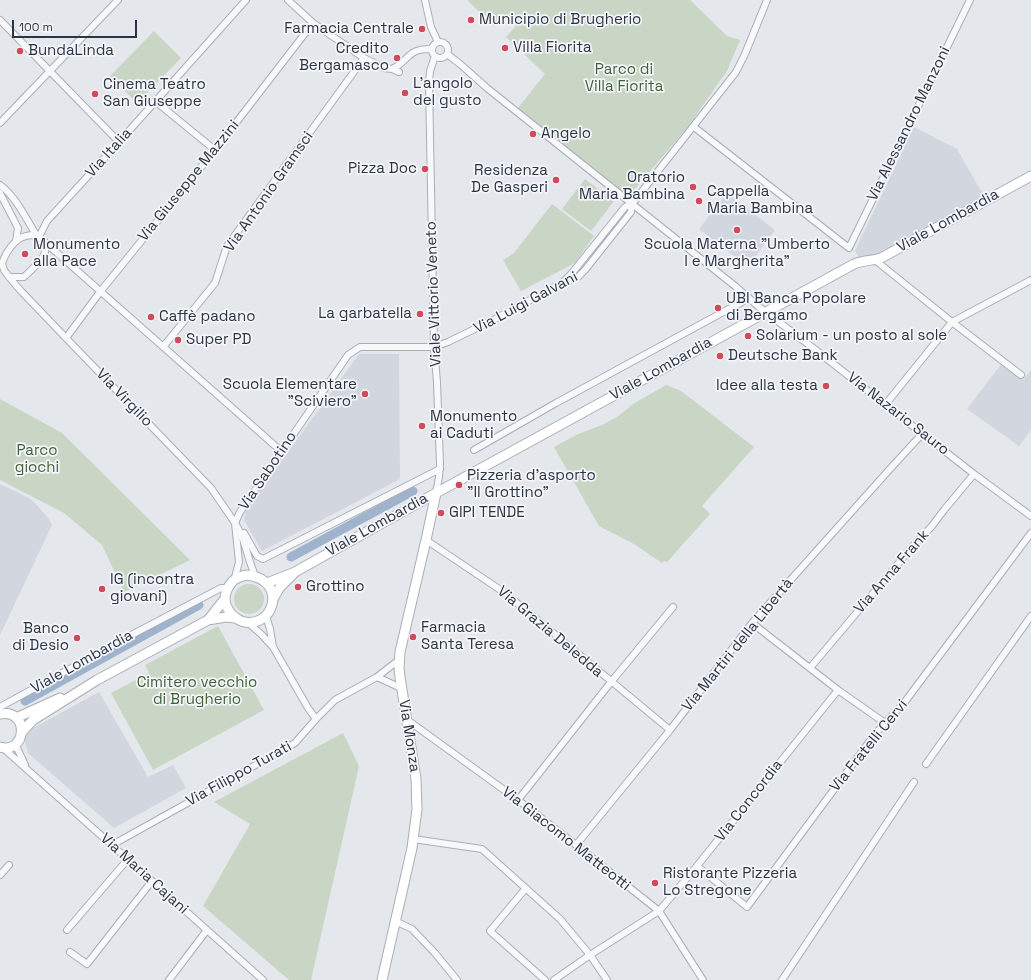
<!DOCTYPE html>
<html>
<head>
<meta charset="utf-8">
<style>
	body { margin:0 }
	#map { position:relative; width:1031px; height:980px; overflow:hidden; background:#e4e7ec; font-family:"Space Grotesk",sans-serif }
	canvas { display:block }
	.scale { position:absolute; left:12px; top:20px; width:125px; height:18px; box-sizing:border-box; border:2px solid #2b3445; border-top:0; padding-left:5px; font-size:12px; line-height:14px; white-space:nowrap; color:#2b3445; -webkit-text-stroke:3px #f4f6f9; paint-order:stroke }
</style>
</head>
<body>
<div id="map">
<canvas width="1031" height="980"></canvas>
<div class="scale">100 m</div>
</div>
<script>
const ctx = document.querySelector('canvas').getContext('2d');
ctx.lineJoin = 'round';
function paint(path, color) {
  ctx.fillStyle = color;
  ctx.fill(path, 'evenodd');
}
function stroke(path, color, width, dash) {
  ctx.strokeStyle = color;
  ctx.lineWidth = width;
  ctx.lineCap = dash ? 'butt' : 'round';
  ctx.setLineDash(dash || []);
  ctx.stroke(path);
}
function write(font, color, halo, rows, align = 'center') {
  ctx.font = font + ' "Space Grotesk",sans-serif';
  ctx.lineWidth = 3.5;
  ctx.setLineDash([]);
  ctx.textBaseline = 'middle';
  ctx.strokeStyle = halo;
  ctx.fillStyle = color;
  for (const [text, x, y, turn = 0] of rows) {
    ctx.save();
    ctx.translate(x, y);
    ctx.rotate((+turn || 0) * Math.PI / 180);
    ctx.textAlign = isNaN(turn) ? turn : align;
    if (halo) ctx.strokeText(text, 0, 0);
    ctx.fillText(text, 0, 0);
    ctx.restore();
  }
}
paint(new Path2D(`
	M914,127L957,149L978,186L987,198L878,257L860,259L855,251Z
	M727,193L775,230L748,267L699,229Z
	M359,354H399L400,479L262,551L244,520L246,510Z
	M1002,363L1023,380L1031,370V430L1019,446L967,409Z
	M0,484L29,498L35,503L48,518L52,525L0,635Z
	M99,692L148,777L173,765L186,788L114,828L28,753L24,738L35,727Z`), '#d2d6de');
paint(new Path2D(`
	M467,0H690L727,36L740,40L727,71L687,128L628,197L518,108L545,74L506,37L516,26L505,15L494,26Z
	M154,31L181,58L137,103L110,76Z
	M585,179L614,201L591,231L562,209Z
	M552,204L594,236L575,263L521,291L503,260L514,253Z
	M666,385L681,391L754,447L702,506L710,514L667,562L664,561L662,563L634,544L599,526L554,447L578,434L602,425L617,417L633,404Z
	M0,399L62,433L190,560L124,592L102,545L64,513L0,480Z
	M234 599a15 15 0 1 1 30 0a15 15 0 1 1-30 0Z
	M218,626L264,710L153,770L111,693L149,673L145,665Z
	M343,733L359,766L311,980H289L203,906L250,824L214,802Z`), '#c9d6c5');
stroke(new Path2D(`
	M291,557L413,491
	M25,701L199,605`), '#9fb4cc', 9);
const street = new Path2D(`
	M288,0L313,23L364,58L384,68L392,69L399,72
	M425,0L431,27L438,42
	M0,20L119,142
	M432 50a8 8 0 1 1 16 0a8 8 0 1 1-16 0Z
	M447,54L460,64L487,88L735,286L759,307L808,344L974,474L1031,516
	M435,56L430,71L429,83L434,347L437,382L440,464L439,477L436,493
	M392,69C409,61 407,48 432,49
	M155,101L215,150
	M0,123L118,0
	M694,127L849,248L970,0
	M0,185C16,197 26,218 36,235L39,237L281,451
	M0,193L18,228L16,241
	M36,235C33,235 29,235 26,236C15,238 5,253 2,264L4,270L9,277H24C29,272 44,259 45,252C45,248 44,245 44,241
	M39,237L47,221L119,142L246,0
	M875,260L952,322L1021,375
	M9,277L21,291L66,338L211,488L235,523L242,536L250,562L255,576
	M564,281L572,273L625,207L632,204L736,72L745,54L767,0
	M66,338L100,292L215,150L313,23
	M163,347L215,283L227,246L364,58
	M885,405L952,322L1031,280
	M474,450L556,403L749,298
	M244,533L257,556L263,559L440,469
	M426,540L505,593L670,730
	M234,581L239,562L235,523L240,512L348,355L360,347H434L448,342L495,319L558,285L578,277L585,270L631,212L632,204
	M266,616L270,629L273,647
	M247,622L261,634L273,647L308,708L316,719
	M752,623L838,690L885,723
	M810,668L913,546L932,526L944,510L974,474
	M377,677L401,688
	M0,707L137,632L221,588H228
	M406,719L518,800L576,845L659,911L703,980
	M16,744L18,750L25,765
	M3,748L263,980
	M926,764L1031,616
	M518,800L611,682L673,607
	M413,839L482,849L560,919L590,955L607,980
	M112,845L295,743L316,719L335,700L377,677L400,659
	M576,845L670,730L752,623L889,470L922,434
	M697,866L747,907L875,734L904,703L1031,533
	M0,875L9,865
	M526,888L490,931L545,980
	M395,921L412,929L434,952L457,980
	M67,930L128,859
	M70,952L87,964L152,881
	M169,980L207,930
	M554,980L590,955L659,911L697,866L838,690
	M782,980L914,782`);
const secondary = new Path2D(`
	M247,575C290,580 273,632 241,621C235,618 231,615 228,609C222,600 226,588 233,581C237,577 242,576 247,575Z
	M267,583L295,572L436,493L854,264C863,260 872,261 881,258L1031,176
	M273,599L280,587L293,574
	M208,620L226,617L235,618
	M0,714C30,708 27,755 0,747
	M16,718L60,698
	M22,732L33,720L97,680L208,620L224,600
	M382,980L412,848L417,809L416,779L400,677L399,668L400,652L426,540L436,493`);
stroke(street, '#a9aeb7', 8);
stroke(secondary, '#a9aeb7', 11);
stroke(street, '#f7f8fa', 6);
stroke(secondary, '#fff', 9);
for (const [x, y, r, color] of [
	[471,20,4,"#d1495b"],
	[422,29,4,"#d1495b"],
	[505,48,4,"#d1495b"],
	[20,51,4,"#d1495b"],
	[397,58,4,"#d1495b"],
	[405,93,4,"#d1495b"],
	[95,94,4,"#d1495b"],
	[533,134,4,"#d1495b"],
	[425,169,4,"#d1495b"],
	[556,180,4,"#d1495b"],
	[693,187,4,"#d1495b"],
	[699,201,4,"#d1495b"],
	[737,230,4,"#d1495b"],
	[25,254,4,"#d1495b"],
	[718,308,4,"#d1495b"],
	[420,314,4,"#d1495b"],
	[151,317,4,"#d1495b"],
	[748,336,4,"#d1495b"],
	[178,340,4,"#d1495b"],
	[720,356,4,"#d1495b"],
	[826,386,4,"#d1495b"],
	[365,394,4,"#d1495b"],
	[422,426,4,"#d1495b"],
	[459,485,4,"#d1495b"],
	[441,513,4,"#d1495b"],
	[298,587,4,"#d1495b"],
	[102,589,4,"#d1495b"],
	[413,637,4,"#d1495b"],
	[77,638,4,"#d1495b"],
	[655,883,4,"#d1495b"]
]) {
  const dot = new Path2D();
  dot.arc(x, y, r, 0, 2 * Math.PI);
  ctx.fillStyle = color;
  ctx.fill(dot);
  stroke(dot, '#f4f6f9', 1.5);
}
write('15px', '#2b3445', '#f4f6f9', [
	["Municipio di Brugherio",479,20],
	["Farmacia Centrale",414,29,"right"],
	["Villa Fiorita",513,48],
	["Credito",389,49,"right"],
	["Bergamasco",389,66,"right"],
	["BundaLinda",28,51],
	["L'angolo",413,84],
	["del gusto",413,101],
	["Cinema Teatro",103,85],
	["San Giuseppe",103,102],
	["Angelo",541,134],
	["Pizza Doc",417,169,"right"],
	["Residenza",548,171,"right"],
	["De Gasperi",548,188,"right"],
	["Oratorio",685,178,"right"],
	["Maria Bambina",685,195,"right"],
	["Cappella",707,192],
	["Maria Bambina",707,209],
	["Monumento",33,245],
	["alla Pace",33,262],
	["Scuola Materna \"Umberto",737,245,"center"],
	["I e Margherita\"",737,262,"center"],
	["UBI Banca Popolare",726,299],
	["di Bergamo",726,316],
	["La garbatella",412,314,"right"],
	["Caffè padano",159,317],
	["Solarium - un posto al sole",756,336],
	["Super PD",186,340],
	["Deutsche Bank",728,356],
	["Scuola Elementare",357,385,"right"],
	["\"Sciviero\"",357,402,"right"],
	["Idee alla testa",818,386,"right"],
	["Monumento",430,417],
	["ai Caduti",430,434],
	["Pizzeria d'asporto",467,476],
	["\"Il Grottino\"",467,493],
	["GIPI TENDE",449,513],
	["IG (incontra",110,580],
	["giovani)",110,597],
	["Grottino",306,587],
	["Farmacia",421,628],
	["Santa Teresa",421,645],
	["Banco",69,629,"right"],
	["di Desio",69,646,"right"],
	["Ristorante Pizzeria",663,874],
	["Lo Stregone",663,891]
], 'left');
write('15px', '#3f6138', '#f4f6f9', [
	["Parco di",624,70],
	["Villa Fiorita",624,87],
	["Parco",37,451],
	["giochi",37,468],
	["Cimitero vecchio",197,683],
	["di Brugherio",197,700]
]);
write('15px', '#2b3445', '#f4f6f9', [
	["Via Alessandro Manzoni",909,124,-64],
	["Via Italia",109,153,-48],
	["Via Giuseppe Mazzini",189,181,-51],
	["Via Antonio Gramsci",269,192,-55],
	["Viale Lombardia",948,221,-29],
	["Viale Vittorio Veneto",434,294,-92],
	["Via Luigi Galvani",526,303,-28],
	["Viale Lombardia",661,369,-29],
	["Via Virgilio",124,398,46],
	["Via Nazario Sauro",898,414,38],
	["Via Sabotino",268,471,-56],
	["Viale Lombardia",377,525,-29],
	["Via Anna Frank",892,572,-49],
	["Via Grazia Deledda",550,632,40],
	["Via Martiri della Libertà",738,645,-51],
	["Viale Lombardia",82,662,-29],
	["Via Monza",409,736,81],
	["Via Fratelli Cervi",869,746,-51],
	["Via Filippo Turati",239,774,-29],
	["Via Concordia",749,801,-52],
	["Via Giacomo Matteotti",566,839,38],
	["Via Maria Cajani",144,874,42]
]);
</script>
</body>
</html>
